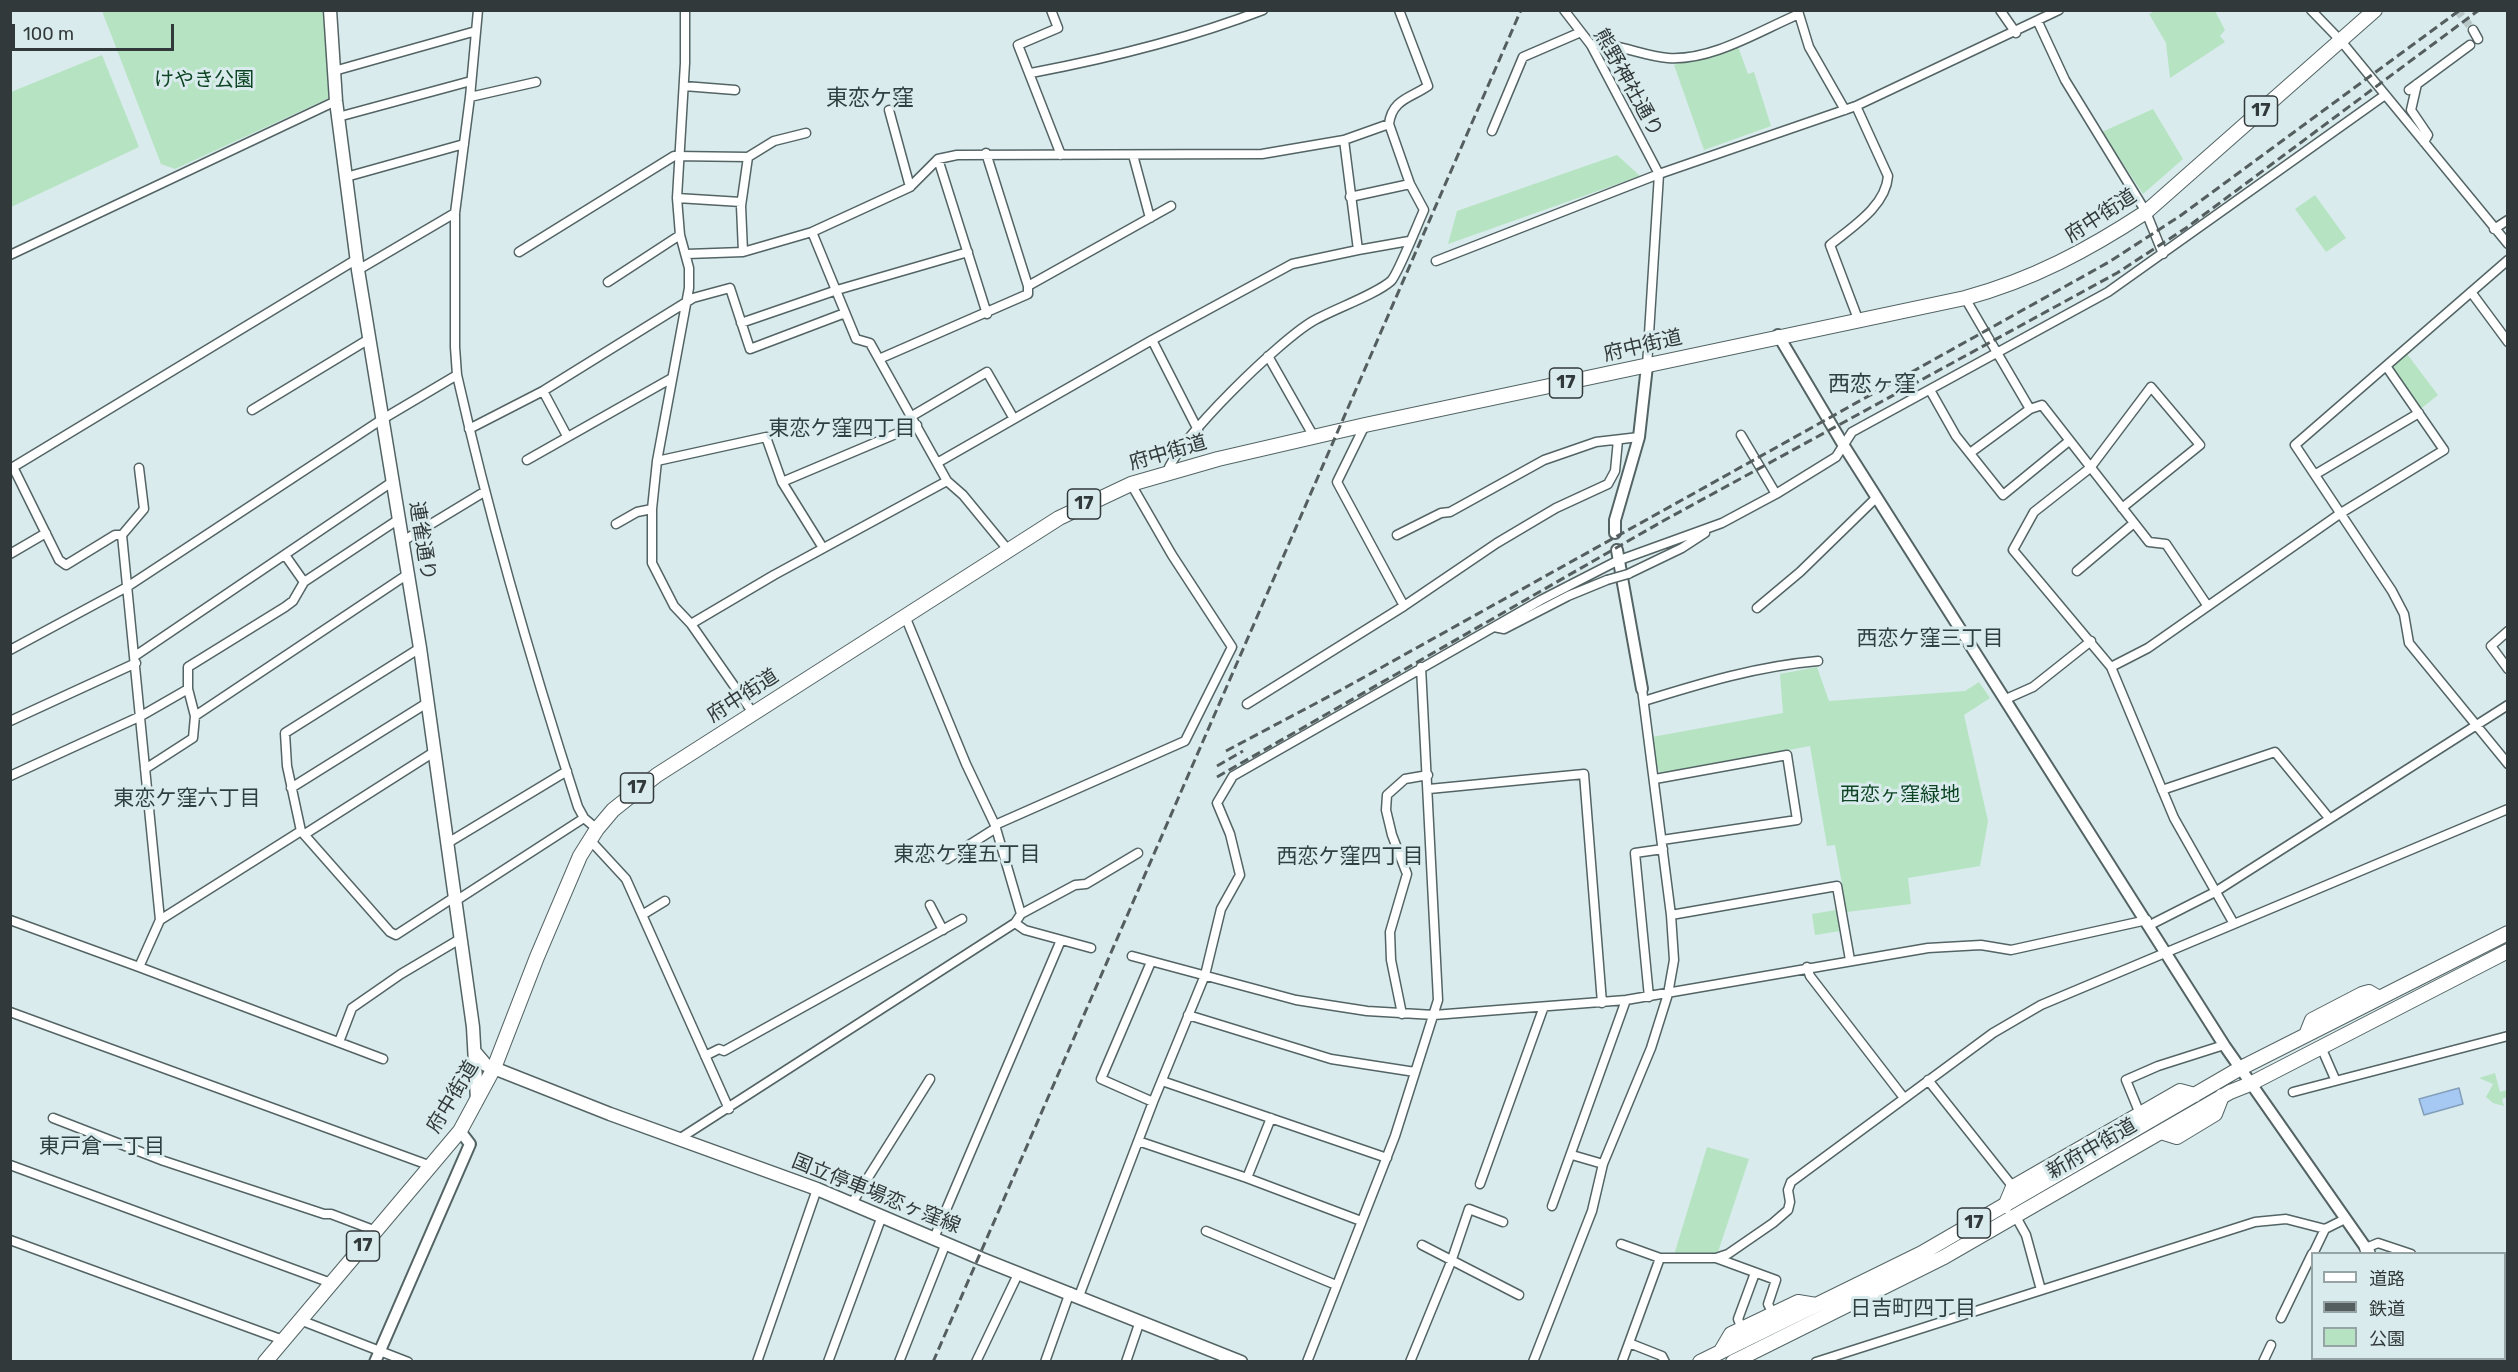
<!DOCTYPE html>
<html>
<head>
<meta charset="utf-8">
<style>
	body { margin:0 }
	#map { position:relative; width:2518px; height:1372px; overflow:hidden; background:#d9ebec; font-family:Rubik,"Noto Sans JP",sans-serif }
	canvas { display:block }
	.frame { position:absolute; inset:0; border:12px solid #32393a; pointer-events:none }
	.legend { position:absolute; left:2311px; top:1252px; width:195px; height:108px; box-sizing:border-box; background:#d9ebec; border:2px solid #96a4a5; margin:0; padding:8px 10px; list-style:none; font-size:18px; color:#32393a }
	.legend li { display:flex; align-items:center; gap:12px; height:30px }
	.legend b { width:30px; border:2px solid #96a4a5 }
	.scale { position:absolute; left:12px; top:24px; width:162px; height:27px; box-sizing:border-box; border:3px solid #32393a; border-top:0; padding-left:8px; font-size:18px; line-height:21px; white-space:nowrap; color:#32393a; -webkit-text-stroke:4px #d9ebec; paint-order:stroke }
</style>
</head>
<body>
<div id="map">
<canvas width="2518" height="1372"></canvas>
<div class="frame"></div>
<ul class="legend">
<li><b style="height:8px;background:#fff"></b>道路</li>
<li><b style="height:8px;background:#555e5f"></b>鉄道</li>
<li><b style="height:16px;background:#b6e4c2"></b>公園</li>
</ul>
<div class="scale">100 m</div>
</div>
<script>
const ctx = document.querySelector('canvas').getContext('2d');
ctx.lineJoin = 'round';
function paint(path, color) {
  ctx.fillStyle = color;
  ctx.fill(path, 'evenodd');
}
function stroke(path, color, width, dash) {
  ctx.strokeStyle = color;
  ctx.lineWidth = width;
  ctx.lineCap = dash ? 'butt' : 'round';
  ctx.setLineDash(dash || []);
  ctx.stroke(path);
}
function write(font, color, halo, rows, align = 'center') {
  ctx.font = font + ' Rubik,"Noto Sans JP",sans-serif';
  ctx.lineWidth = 6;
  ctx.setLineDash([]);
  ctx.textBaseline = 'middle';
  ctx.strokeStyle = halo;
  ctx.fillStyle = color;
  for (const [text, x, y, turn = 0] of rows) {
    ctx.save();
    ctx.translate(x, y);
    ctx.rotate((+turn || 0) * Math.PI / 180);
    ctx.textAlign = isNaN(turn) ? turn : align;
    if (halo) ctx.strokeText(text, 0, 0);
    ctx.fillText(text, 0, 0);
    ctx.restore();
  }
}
paint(new Path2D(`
	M102,11H325L329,98L175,169L161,164Z
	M2155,11H2215L2225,30L2220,36L2225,42L2170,78L2166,43L2149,14Z
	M1737,44L1748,74L1754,72L1771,126L1704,150L1674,65Z
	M102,55L139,147L11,207V92Z
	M2153,109L2183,159L2143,194L2102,132Z
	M1617,155L1640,176L1448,244L1457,211Z
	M2315,195L2346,238L2326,252L2295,209Z
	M2404,350L2438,395L2418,411L2390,371Z
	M1817,667L1829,701L1965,691L1979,682L1990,698L1964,715L1988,821L1980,866L1908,878L1911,904L1847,912L1835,845L1827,846L1810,746L1662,774L1657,768L1652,737L1783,713L1780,674Z
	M1836,910L1840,931L1815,935L1812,914Z
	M2495,1073L2500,1092L2507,1090V1097L2502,1099L2504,1106L2493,1103L2486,1097L2493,1084L2479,1078Z
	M1707,1147L1749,1159L1716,1258H1673Z`), '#b6e4c2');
const water = new Path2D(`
	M2459,1088L2463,1104L2424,1115L2419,1099Z`);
paint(water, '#a5c9f2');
stroke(water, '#829ebb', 1.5);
stroke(new Path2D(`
	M2457,10L2473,30`), '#b8c7c8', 8, [8, 4]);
const minor = new Path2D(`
	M478,10L470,97L455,213V347L457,375C490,521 532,665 578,807L584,818L597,829
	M685,10V63L677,198L680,235L689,268V288L657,461L652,509V563L674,606L691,624L753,713
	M1051,10L1058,28L1018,45L1061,155
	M1564,10L1591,45L1659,174
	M2000,10L2016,33
	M2311,10L2341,41L2508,244
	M1798,11L1809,47L1845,110
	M2038,22L2065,80L2146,212L2163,254
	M2473,30L2478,39
	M1591,45C1616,42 1642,56 1668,58C1712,61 1759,31 1799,14
	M334,71L476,31
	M1031,73C1110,58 1188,39 1263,10
	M2417,84L2411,110L2428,135L2424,142
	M684,86L735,90
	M2409,90L2470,45
	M470,97L536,82
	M1856,106L1888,176C1886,206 1852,227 1830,245L1858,319
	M889,110L910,187
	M338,117L471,81
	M1492,131L1523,57L1581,32
	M1133,155L1150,218
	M938,159L987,314
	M346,177L464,144
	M1350,197L1410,184
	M677,198L741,202
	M2494,229L2508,220
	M812,232L856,339L870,343L947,481L963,495L1009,551
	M1358,250L1409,241
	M519,252L674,156L748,157
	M743,252L741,206L748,157L774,141L806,133
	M687,254L743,252L812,232L910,187L938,159L957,155L1262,154L1344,140L1389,124
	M10,255L336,101
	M2508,260L2295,445L2392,591L2404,614L2409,643L2508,764
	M1436,261L1659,174L1856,106L2059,10
	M358,270L455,213
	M608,282L680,235
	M1028,286L1171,206
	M2471,292L2508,342
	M1965,298L2030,409
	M741,323L837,290L968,252
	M1268,356L1314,437
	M879,359L1028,294V286L986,153
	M1647,366L1659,174
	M1930,390L1956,436L2003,495L2069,441
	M543,391L567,436
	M252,410L369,339
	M912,416L987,372L1014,419
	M1365,425L1337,482L1404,606
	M469,429L543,391L693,298L730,288L750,349L845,313
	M1198,430L1152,340L1292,264L1358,250L1344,140
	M1741,435L1776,494
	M1970,453L2030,409L2042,405L2149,542L2166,544L2207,605
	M527,460L672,378
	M657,461L766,437L782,482L823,548
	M937,463L1152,340
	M13,467L59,560L66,565L115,535H122
	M139,468L144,509L122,535L160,920
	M10,469L357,259
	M1167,472C1180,437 1279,341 1313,321C1334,309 1375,295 1391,281C1398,274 1418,223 1424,210L1410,184L1389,124C1392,99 1411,98 1428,86L1399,10
	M2316,474L2419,413
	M782,482L917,425
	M2122,508L2200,445L2151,387L2090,468L2034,512L2013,550L2111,667L2174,818L2234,924
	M616,524L637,512L652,509
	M1397,535L1441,513L1450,512L1544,460L1596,442L1639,437
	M403,541L484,492
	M10,554L46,533
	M285,555L304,582
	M2077,571L2134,523
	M1628,574L1682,548L1705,533
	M1757,608L1800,572L1877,497
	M905,616L966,764L995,825L1021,914
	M691,624L774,575L947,481
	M1494,627L1504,629L1568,596L1607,580
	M2508,631L2491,646L2508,669
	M420,648L285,733L287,766L301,831L390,932L396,935L453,898
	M10,650L127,587L381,420L457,375
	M135,656L392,482
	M2111,667L2148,648L2341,513L2444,450L2386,366
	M2006,699L2033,687L2091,641
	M1644,701C1702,683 1758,666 1818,661
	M1247,704L1404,606L1497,543L1556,508L1608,484L1615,471L1618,440
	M195,716L408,574
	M10,721L136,663
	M145,769L193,738L195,716L188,689V667L285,607L293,601L304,582L399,519
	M10,776L141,716L188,689
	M1655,779L1787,755L1797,820L1662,840
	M291,788L427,703
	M1429,789L1584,774L1602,1003
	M2162,790L2275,752L2329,818
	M995,825L1185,741L1232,647L1172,555L1131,484
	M305,834L434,752
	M590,840L626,879L729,1109
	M446,844L567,771
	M947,859L996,828
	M454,902L584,818
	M930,905L943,930
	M642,915L665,901
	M1671,915L1837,886L1850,960
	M10,920L139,967L160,920L301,831
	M1015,923L1025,930L1091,948
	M2150,925L2215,892L2508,705
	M1132,956L1296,1000L1367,1011L1434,1015L1626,1000L1928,948L1981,945L2011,950L2147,920
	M1151,962L1101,1079L1153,1102
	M139,967L383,1059
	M1807,967L1810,976L1904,1098
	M1649,997L1635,853L1663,849
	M10,1012L431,1166
	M1402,1014L1391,960L1390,932L1407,874L1392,835L1386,810L1387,795L1405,779L1428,775
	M1188,1015L1331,1059L1415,1072
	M339,1042L352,1008L401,974L460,939
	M2321,1047L2335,1079
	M705,1056L719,1049L724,1051L962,919
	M1928,1080L2013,1187
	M1162,1081L1387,1158
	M2293,1092L2508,1036
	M2140,1114L2126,1080L2158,1066L2224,1045
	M53,1118L164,1161L324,1214H331L376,1231
	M679,1139L1015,923L1021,914L1075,885L1086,884L1138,853
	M1138,1141L1247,1178L1361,1221
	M1572,1155L1603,1164
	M10,1165L331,1283
	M1247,1178L1271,1118
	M1480,1184L1543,1009
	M852,1203L930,1079
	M1552,1206L1626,1000
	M2016,1217L2026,1235L2041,1290
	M1206,1231L1336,1285
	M934,1238L1061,940
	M10,1240L283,1340
	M1621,1244L1660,1258H1716L1728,1254L1773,1223L1788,1210L1790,1202L1788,1190L1791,1182L1993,1033L2041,1005L2508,809
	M1422,1245L1519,1295
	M2366,1248L2378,1243L2411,1254
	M2313,1254L2325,1229
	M1716,1258L1776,1280L1768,1304L1773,1314
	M2504,1283L2508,1284
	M1079,1296L1153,1102L1205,975L1221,909L1240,875L1230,834L1217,803L1233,776L1541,600L1617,561L1722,523L1776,494L1836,457L1852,432L2108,292L2385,95
	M2281,1318L2312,1254
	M300,1320L408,1362
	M1742,1329L1738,1319L1755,1273
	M1629,1343L1662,1356L1665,1362
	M757,1362L817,1189
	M828,1362L882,1216
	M899,1362L946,1243
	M976,1362L1019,1272
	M1045,1362L1070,1292
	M1126,1362L1140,1321
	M1307,1362L1395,1136L1438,1000L1421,667
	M1410,1362L1451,1262L1469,1209L1503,1222
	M1533,1362L1592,1211L1603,1164L1651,1048L1668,994L1674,960L1671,915L1642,689
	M1622,1362L1660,1258
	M1816,1362L2255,1222L2286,1219L2325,1229L2345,1219
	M2263,1362L2271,1345
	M2333,1362L2334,1358`);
const tertiary = new Path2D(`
	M1778,335L1844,446L2224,1045L2366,1248
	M1615,533V520L1639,437L1647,366
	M1617,550L1642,689
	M375,1362L470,1144L460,1131`);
const secondary = new Path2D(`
	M330,10L336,101L358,270L420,648L473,1027L477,1100
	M475,1052L486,1065L610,1114L817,1189L982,1259L1241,1362
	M2366,1248L2369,1254
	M2445,1358L2447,1362`);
const primary = new Path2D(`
	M2306,1035L2312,1020L2362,994L2369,992L2379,998
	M2161,1132L2177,1137L2215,1114L2222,1096
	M2005,1206L2013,1187L2180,1091L2195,1095
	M1721,1351L1731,1334L1798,1302L1816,1305
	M265,1362L460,1131L494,1068L537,957L580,856L597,829L613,810L657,775L1059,518L1131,484L1218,459L1365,425L1965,298C2032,280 2088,250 2146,212L2375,10
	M1700,1362L1922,1253L2239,1069L2508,933
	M1733,1362L1944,1257L2230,1092L2250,1084L2508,951`);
stroke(minor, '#546465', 11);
stroke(tertiary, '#546465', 14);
stroke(secondary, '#546465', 15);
stroke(primary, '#546465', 16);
stroke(minor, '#fff', 8);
stroke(tertiary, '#fff', 10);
stroke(secondary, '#fff', 12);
stroke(primary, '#fff', 14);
stroke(new Path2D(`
	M1226,751L1341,690L2109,262L2180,216L2460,10
	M1217,766L1243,751
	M1217,777L1663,521L2117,273L2186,228L2479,10
	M933,1362L1521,10`), '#555e5f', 3, [9, 4.5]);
const minorBridge = new Path2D(`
	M1607,580L1628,574`);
stroke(minorBridge, '#546465', 11, []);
stroke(minorBridge, '#fff', 8);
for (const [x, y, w] of [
	[2261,111,33],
	[1566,383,33],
	[1084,504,33],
	[637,788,33],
	[1974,1223,33],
	[363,1246,33]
]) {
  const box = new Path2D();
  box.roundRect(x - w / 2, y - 15, w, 30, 4.5);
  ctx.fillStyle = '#d9ebec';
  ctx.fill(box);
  stroke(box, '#32393a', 1.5);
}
write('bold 18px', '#32393a', null, [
	["17",2261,111],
	["17",1566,383],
	["17",1084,504],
	["17",637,788],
	["17",1974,1223],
	["17",363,1246]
]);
write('20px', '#0d4424', '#d9ebec', [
	["けやき公園",204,80],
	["西恋ヶ窪緑地",1900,795]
]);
write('20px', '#32393a', '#d9ebec', [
	["熊野神社通り",1628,83,61],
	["府中街道",2101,216,-33],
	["府中街道",1643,346,-13],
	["府中街道",1168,453,-16],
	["連雀通り",422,541,81],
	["府中街道",743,696,-33],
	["府中街道",453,1097,-59],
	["新府中街道",2092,1149,-30],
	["国立停車場恋ヶ窪線",876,1194,22]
]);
write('21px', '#303f40', '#d9ebec', [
	["東恋ケ窪四丁目",842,429],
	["西恋ケ窪三丁目",1930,639],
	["東恋ケ窪六丁目",187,799],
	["東恋ケ窪五丁目",967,855],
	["西恋ケ窪四丁目",1350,857],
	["東戸倉一丁目",102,1147],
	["日吉町四丁目",1913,1309]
]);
write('22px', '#303f40', '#d9ebec', [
	["東恋ケ窪",870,99],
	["西恋ヶ窪",1872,385]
]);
</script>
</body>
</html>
